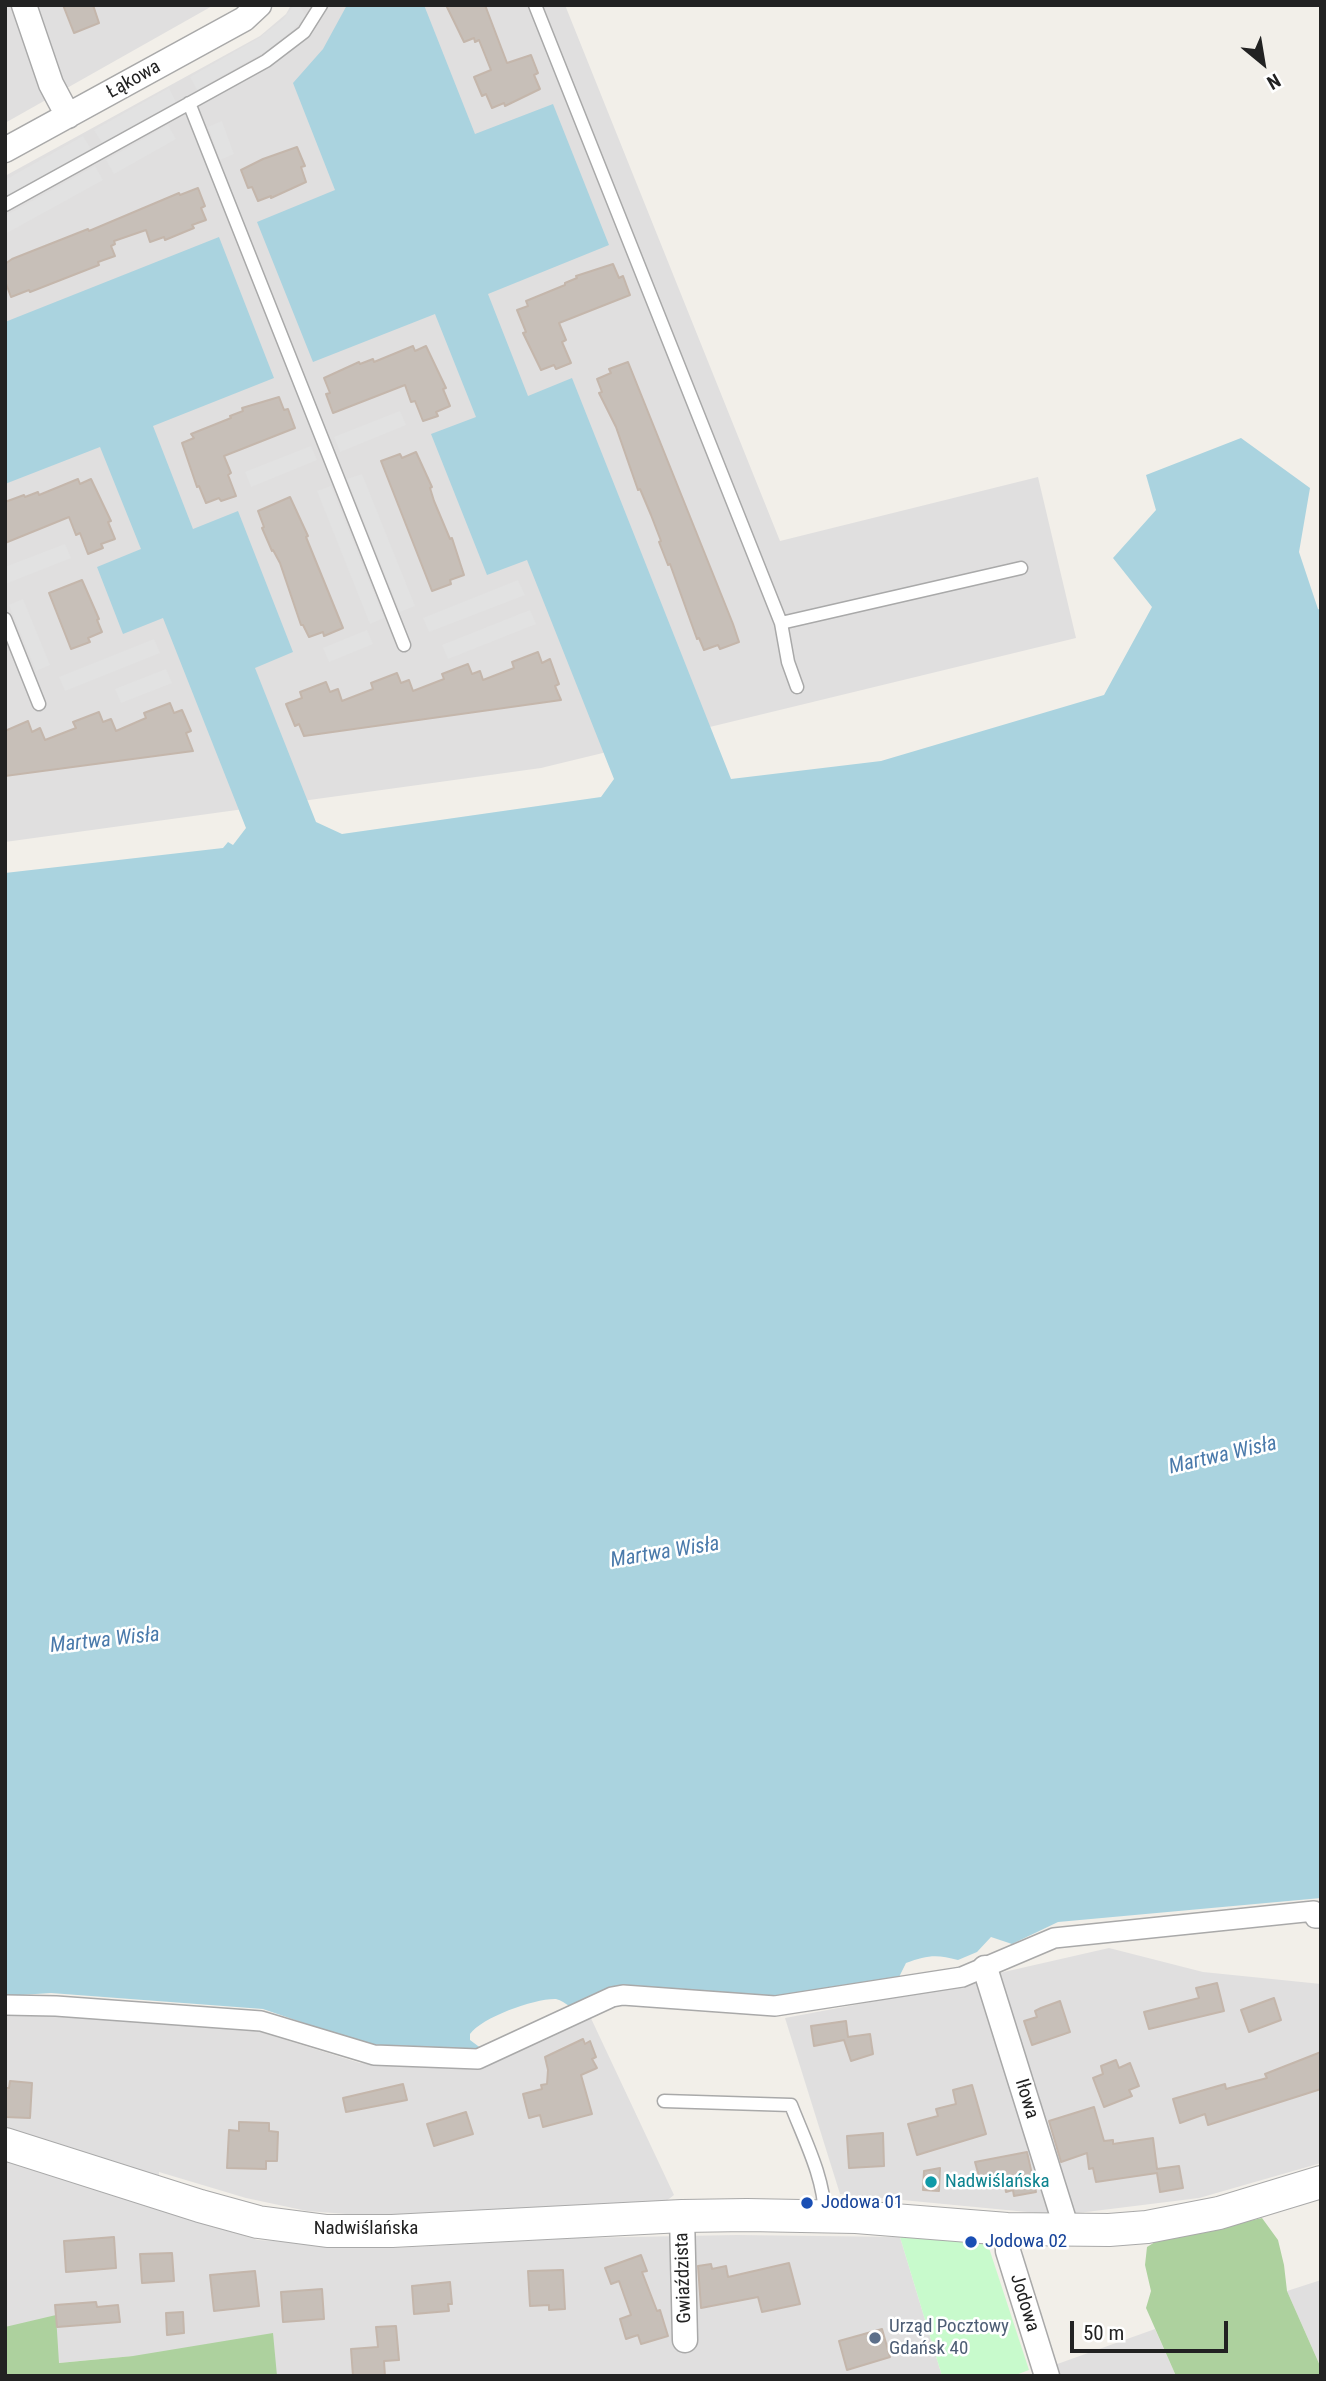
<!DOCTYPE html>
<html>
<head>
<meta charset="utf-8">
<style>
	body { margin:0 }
	#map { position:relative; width:1326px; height:2381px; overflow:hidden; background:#f2efe9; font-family:"Roboto Condensed",sans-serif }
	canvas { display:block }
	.frame { position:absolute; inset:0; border:7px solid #222; pointer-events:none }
	.north { position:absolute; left:1228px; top:28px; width:70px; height:70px; -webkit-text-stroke:5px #fff; paint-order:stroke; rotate:150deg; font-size:19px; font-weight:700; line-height:28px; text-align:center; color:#222 }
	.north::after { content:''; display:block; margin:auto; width:24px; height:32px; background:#222; clip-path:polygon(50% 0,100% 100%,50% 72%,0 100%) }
	.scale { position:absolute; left:1070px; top:2321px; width:158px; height:32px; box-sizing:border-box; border:4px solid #222; border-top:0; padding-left:9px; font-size:21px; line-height:24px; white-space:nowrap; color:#222; -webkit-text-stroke:5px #fff; paint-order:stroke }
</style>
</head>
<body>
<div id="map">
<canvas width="1326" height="2381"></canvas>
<div class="frame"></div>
<div class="north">N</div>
<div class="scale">50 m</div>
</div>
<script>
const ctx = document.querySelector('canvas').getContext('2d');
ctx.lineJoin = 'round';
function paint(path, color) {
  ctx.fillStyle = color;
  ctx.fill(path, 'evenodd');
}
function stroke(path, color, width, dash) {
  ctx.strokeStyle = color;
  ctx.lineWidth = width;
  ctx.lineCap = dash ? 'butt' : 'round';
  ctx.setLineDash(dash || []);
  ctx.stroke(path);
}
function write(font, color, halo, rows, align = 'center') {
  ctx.font = font + ' "Roboto Condensed",sans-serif';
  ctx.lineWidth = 5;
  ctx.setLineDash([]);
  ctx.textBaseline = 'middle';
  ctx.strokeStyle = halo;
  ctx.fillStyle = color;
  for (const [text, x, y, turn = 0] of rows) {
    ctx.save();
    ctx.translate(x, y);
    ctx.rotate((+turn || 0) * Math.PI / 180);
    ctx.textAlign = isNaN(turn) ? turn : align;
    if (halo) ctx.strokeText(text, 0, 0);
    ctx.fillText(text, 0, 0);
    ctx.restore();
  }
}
paint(new Path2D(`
	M5,5H214L5,123Z
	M291,5H565L780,541L1038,477L1076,638L541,768L5,842V176L260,36L286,14Z
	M1109,1948L1203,1972L1321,1984V2163L1199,2198L1070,2214L995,1974Z
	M982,1981L1052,2209L1048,2214L840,2194L785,2018Z
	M5,2011L159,2019L161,2024L257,2031L360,2063L473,2069L588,2012L674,2195L665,2202L398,2218L307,2211L246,2198L159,2172V2183L5,2137Z
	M5,2161L258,2240L394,2248L575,2238L737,2235L900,2237L942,2376H275L133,2356L58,2363L5,2337Z
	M1321,2280V2368L1287,2291Z
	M1155,2329L1176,2376H1052L1049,2367Z`), '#e0dfdf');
paint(new Path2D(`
	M1262,2218L1278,2240L1284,2265L1287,2291L1321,2368V2376H1176L1146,2308L1151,2291L1145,2265L1147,2247L1155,2242Z
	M56,2315L59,2363L133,2356L273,2333L277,2376H5V2327Z`), '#add19e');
paint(new Path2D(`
	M900,2237L983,2242L989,2248L1029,2370L1013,2376H942Z`), '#c8facc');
paint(new Path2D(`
	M294,5H300L306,16L293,30L268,50L197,90L190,77L259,38L283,19Z
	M169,88L176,102L102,143L94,130Z
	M222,121L234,154L220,160L208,127Z
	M168,125L176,139L114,174L106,160Z
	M83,136L91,149L5,197V180Z
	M95,166L103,180L5,234V216Z
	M400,411L406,425L340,452L334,437Z
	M311,446L317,460L251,487L245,472Z
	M362,474L415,606L400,612L347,479Z
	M331,486L384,618L370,624L317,491Z
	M65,544L71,558L5,584V567Z
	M518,580L525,595L429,632L423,618Z
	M23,599L50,665L36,671L9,605Z
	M530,610L536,624L448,659L442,645Z
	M367,630L373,644L329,662L323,648Z
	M154,639L160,653L65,691L59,677Z
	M166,669L172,683L121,703L115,689Z`), '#e2e2e2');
paint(new Path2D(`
	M347,5H424L475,134L553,104L609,245L488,294L528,396L572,378L731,779L881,761L1104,695L1152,607L1113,558L1156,510L1146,475L1241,438L1310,488L1299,552L1318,609L1321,610V1898L1058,1922L1012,1944L991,1937L977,1952L958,1960C937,1954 927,1955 906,1963L899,1977L777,1999L614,1987L571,2007C566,2004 561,2000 556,1999C536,1998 482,2017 470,2034V2040L482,2049L477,2051L365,2044L263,2009L51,1993L5,1996V873L223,848L228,842L233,845L246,828L163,618L123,634L97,567L141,549L100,447L5,484V322L219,237L274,378L153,426L193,529L238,511L293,652L255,668L316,822L342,834L601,797L614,779L527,560L487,575L431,434L476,417L435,314L313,362L257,222L335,190L293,83L323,49Z`), '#aad3df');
const building = new Path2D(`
	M63,5H93L99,23L74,33Z
	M446,5H485L507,63L531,55L538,73L534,75L540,89L505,106L504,103L492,108L486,94L482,96L474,77L491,70L479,40L475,42L474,38L464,42Z
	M297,147L305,166L301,167L306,182L271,198V196L258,201L252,187L248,188L241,170L263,159Z
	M198,188L205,206L201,208L206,220L192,225L194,228L165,240L164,237L150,242L146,230L114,241L115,244L111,246L115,256L98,262L99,265L30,292L29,290L11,297L5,281V264L12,259L88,229L89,231L179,193L180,195Z
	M613,264L619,278L623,276L630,295L559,323L566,340L562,342L571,363L556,369L554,365L541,370L523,333L526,332L517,310L528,306L526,301L565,285V283L577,278L576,276Z
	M413,346L415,351L426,346L446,388L443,389L450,406L436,412L438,416L423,421L415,401L411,402L405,385L333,413L326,394L330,393L324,378L359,362L360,364L373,359L374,362Z
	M628,362L733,624L739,642L720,649L718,645L704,650L699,638L697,639L670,564L668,565L659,542L661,541L651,515L640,489L638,490L616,427L599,393L602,392L597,379L611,373L609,369Z
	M279,397L284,410L288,409L295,428L224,456L231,473L228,475L236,496L221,501L219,498L206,503L199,486L197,487L182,443L194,438L191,434L231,418L230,416L243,411L242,408Z
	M416,452L432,487L430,488L434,501L450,539L452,538L464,575L450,580L451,584L432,591L381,461L400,454L402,458Z
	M78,479L80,484L91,479L111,521L108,522L115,539L101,544L103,548L88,554L80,533L76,535L69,517L5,543V502L24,495L25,497L38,492L39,495Z
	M290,497L308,536L306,537L343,628L324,636L323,632L309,637L303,625H301L280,563L273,550L272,551L262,528L264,527L258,511Z
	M82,580L99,619L97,620L102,632L88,638L90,642L71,649L49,593Z
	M538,652L542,663L550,659L559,684L555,686L561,700L304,736L299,724L295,726L286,704L302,698L300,692L326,682L330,692L338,689L342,701L373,689L371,683L397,673L401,683L409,680L413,691L444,679L442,674L468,664L472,674L480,671L483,680L514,668L512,662Z
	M170,703L174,713L182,710L191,731L186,733L193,751L5,776V731L28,721L32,732L40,728L45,740L76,728L73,722L99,712L103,722L111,719L116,731L146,718L144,713Z
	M1217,1983L1224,2011L1149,2029L1144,2012L1199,1998L1196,1988Z
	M1274,1998L1281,2020L1249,2032L1241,2010Z
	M1060,2001L1070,2032L1032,2045L1024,2021L1037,2017L1035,2011L1041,2008Z
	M846,2021L848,2037L870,2034L873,2054L851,2061L844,2040L814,2046L811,2026Z
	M583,2039L585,2044L590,2041L596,2057L592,2059L597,2068L581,2075L592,2114L543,2127L540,2115L529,2118L523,2094L542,2089L541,2085L547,2084L548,2070L545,2057Z
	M1321,2052V2089L1208,2125L1205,2114L1180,2123L1173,2099L1225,2084L1226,2089L1267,2078L1265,2074Z
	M1116,2060L1119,2068L1130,2063L1139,2086L1129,2090L1132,2096L1104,2107L1093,2078L1103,2074L1101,2066Z
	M10,2081L32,2083L30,2118L5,2117V2088H9Z
	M403,2084L407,2100L346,2112L343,2098Z
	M972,2085L986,2134L917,2155L908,2124L938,2116L936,2109L956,2104L953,2090Z
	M1094,2107L1104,2141L1113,2140V2144L1153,2138L1157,2169L1179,2166L1183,2188L1160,2192L1157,2173L1096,2182L1093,2168L1089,2169L1087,2153L1061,2162L1049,2121Z
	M466,2112L473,2134L434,2146L427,2124Z
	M239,2122L269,2123V2131L278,2132L277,2161H266V2169L227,2168L229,2130L239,2131Z
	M883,2133L884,2166L849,2168L847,2136Z
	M1027,2152L1036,2192L1014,2196L1013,2190L1006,2192L1004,2181L982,2187L975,2162Z
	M940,2168L939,2191L923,2190L924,2171Z
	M114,2237L116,2268L66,2272L64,2241Z
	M172,2253L174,2281L142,2283L140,2254Z
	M641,2255L647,2271L642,2272L657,2311L660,2310L668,2336L641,2344L638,2335L626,2339L620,2319L631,2315L619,2281L611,2284L605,2268Z
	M789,2263L800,2304L762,2312L758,2297L701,2308L698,2266L711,2264L712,2269L726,2266L728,2277Z
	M563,2270L565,2309L549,2310V2305L530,2306L528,2271Z
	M255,2271L259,2306L214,2311L210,2275Z
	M450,2282L452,2304H448L449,2311L414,2314L412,2286Z
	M322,2289L324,2319L283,2322L281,2292Z
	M96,2302L97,2307L118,2305L120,2322L57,2327L55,2305Z
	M183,2312L184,2333L167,2335L166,2313Z
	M396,2326L399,2360L384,2361L385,2376H353L351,2349L378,2347L376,2327Z
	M882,2329L890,2357L847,2370L839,2341Z`);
paint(building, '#c7bfb8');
stroke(building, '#c4b6ab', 2);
const service = new Path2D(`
	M535,5L781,623L788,662L797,687
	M189,103L404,645
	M5,205L266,61L304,32L321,5
	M5,619L39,704
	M781,623L1021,568
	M664,2101L791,2105C805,2141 824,2177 825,2216`);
const pedestrian = new Path2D(`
	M5,2005L56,2006L261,2021L374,2055L478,2059L612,1997L623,1995L775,2006L962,1977L1054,1938L1314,1911L1315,1918H1321`);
const minor = new Path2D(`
	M24,5L51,84L68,116
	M5,150L244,19L259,5
	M985,1968L1063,2217L1062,2230
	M682,2216L685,2340
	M1007,2229L1008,2251L1047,2376`);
const tertiary = new Path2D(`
	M5,2144L200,2206L258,2222L327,2231H392L682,2216L747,2215L856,2217L1007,2229L1109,2230L1147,2227L1219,2213L1321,2182`);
stroke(service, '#a9a9a9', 15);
stroke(pedestrian, '#a9a9a9', 22);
stroke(minor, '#a9a9a9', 27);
stroke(tertiary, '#a9a9a9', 34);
stroke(service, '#fff', 12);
stroke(pedestrian, '#fff', 19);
stroke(minor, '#fff', 24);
stroke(tertiary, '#fff', 32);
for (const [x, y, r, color] of [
	[931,2182,7,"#0f9aa8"],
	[807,2203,7,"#1a4fb4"],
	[971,2242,7,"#1a4fb4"],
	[875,2338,7,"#5c6f8a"]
]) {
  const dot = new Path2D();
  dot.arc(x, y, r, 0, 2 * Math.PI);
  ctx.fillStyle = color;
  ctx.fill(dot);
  stroke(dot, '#fff', 2.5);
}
write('19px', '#222', '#fff', [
	["Łąkowa",134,80,-29],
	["Iłowa",1026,2099,73],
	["Nadwiślańska",366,2229],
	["Gwiaździsta",684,2278,-92],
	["Jodowa",1024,2303,73]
]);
write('19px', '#0d838f', '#fff', [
	["Nadwiślańska",945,2182]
], 'left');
write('19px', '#164399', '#fff', [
	["Jodowa 01",821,2203],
	["Jodowa 02",985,2242]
], 'left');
write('19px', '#4e5e75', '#fff', [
	["Urząd Pocztowy",889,2327],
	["Gdańsk 40",889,2349]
], 'left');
write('italic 21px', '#4a7aab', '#fff', [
	["Martwa Wisła",1223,1456,-13],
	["Martwa Wisła",665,1553,-9],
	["Martwa Wisła",105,1641,-6]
]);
</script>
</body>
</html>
